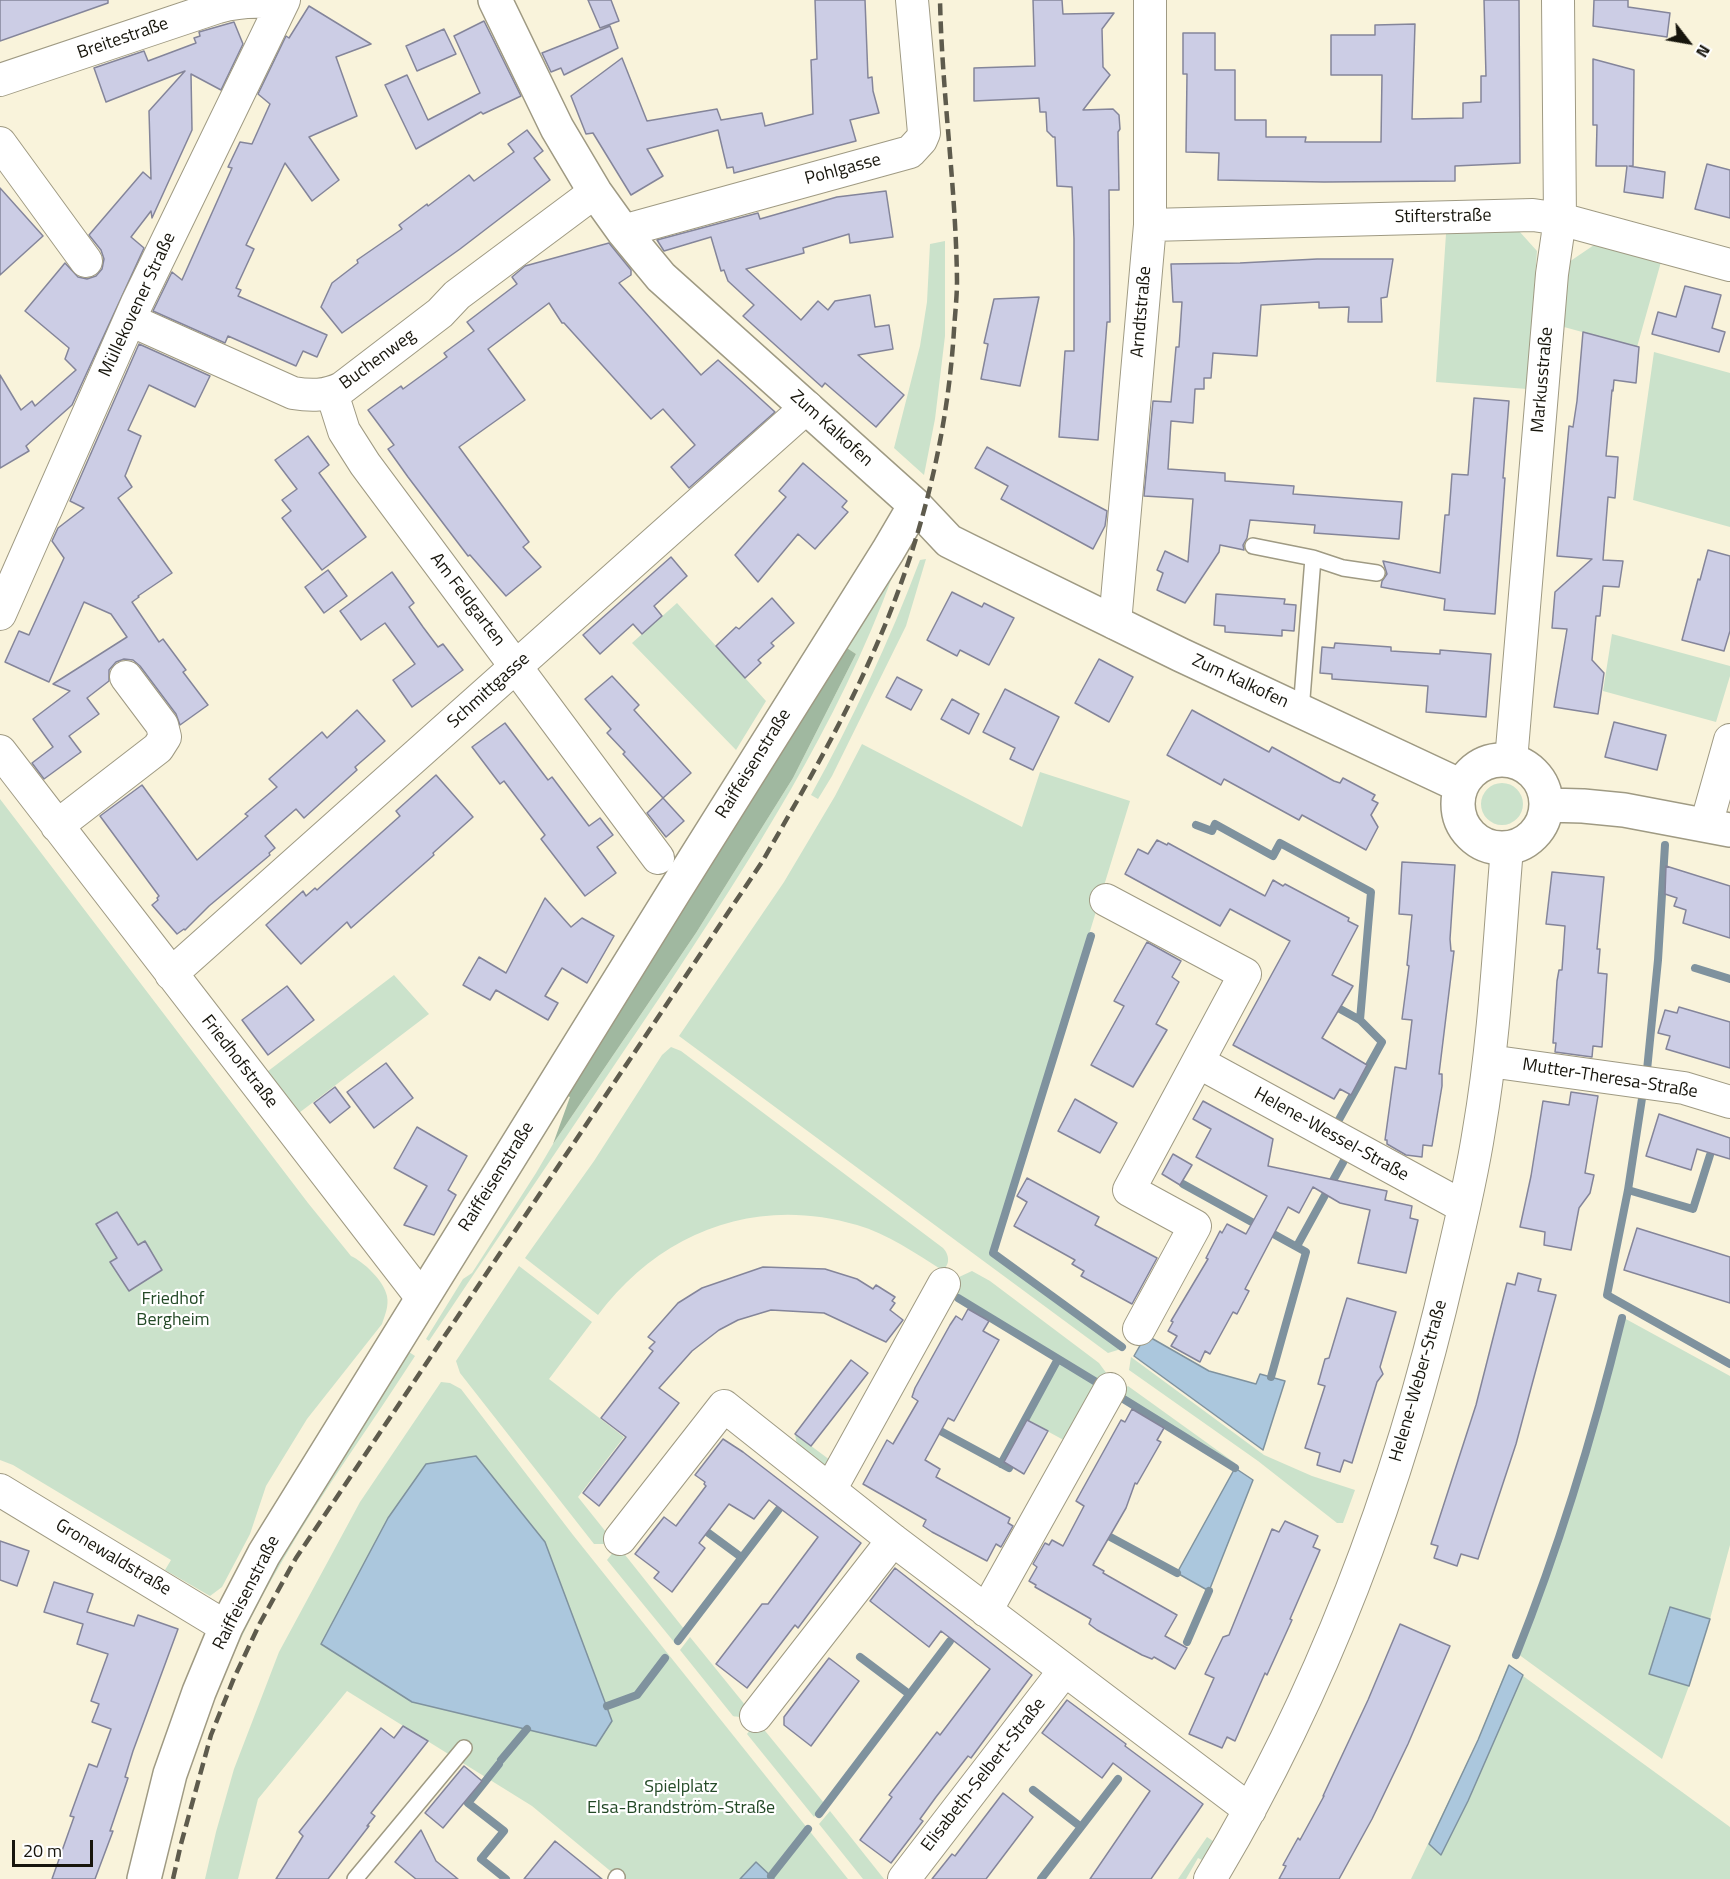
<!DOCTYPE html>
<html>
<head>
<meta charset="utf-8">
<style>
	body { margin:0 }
	#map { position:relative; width:1730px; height:1879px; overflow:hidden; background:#f9f3db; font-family:"Titillium Web",sans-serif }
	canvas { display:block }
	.north { position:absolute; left:1658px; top:12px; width:60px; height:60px; -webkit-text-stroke:4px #fff; paint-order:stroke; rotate:121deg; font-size:16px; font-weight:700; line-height:24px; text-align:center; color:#17150c }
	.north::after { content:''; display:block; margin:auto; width:21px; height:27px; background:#17150c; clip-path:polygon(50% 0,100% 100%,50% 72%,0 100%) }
	.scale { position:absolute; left:12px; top:1840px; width:81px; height:27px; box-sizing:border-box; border:3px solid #17150c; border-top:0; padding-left:8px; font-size:18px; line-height:21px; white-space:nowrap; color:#17150c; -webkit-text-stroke:4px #fff; paint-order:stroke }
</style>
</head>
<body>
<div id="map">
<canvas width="1730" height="1879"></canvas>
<div class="north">N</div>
<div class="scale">20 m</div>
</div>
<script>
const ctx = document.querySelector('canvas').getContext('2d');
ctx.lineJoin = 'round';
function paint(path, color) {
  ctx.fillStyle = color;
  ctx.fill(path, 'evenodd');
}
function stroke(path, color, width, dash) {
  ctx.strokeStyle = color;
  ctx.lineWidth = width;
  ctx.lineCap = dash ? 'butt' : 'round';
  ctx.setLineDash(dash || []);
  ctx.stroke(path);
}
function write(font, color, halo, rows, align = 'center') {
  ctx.font = font + ' "Titillium Web",sans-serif';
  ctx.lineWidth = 4.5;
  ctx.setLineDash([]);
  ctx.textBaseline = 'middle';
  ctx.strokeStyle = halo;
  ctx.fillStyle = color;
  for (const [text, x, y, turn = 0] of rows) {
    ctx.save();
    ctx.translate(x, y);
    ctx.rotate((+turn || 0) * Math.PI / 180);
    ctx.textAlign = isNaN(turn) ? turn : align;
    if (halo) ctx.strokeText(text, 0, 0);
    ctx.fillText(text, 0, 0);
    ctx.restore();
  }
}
paint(new Path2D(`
	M1519,231L1537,251L1527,389L1436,382L1446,234Z
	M945,241V336L935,419L924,475L894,448L920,346L927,302L930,244Z
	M1594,245L1661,262L1637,347L1564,327L1569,262Z
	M1654,352L1730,373V527L1633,500Z
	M926,559L906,626L832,776L818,799L811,795C853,719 889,642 920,560Z
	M893,575C837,727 753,856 664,991C586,1108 507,1224 429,1341L426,1339L463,1279L472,1273L536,1173L553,1144L696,933L793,778L856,654L844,646L872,598L878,601Z
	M677,603L766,701L736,750L632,643Z
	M1612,634L1730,666V676L1716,722L1603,691Z
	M862,744L1022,827L1040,772L1130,801L991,1253L1121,1349L1108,1353L679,1036L784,882L835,796Z
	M1481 804a21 21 0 1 1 42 0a21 21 0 1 1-42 0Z
	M0,799L308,1203L351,1256C364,1262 384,1281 387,1296C389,1306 385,1315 382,1324L307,1419L266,1486L250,1534L222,1587L210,1596L165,1570L171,1560L13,1465L0,1460Z
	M394,975L429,1014L291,1119L259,1078Z
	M671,1047L681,1051L943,1248C949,1254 951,1265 942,1270C915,1253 888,1234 857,1225C756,1195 660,1232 598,1315L525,1258L594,1161L662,1055Z
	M519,1266L592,1322L549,1379L624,1437L578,1497L610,1537L605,1544H594L460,1373L456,1361Z
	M972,1271L990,1281L1099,1363L1107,1374L1102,1383L975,1304L960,1296L958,1299L948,1293L959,1277Z
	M1624,1318L1730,1376V1545L1710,1619L1669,1607L1649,1674L1689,1686L1662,1759L1518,1654C1561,1544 1595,1433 1624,1318Z
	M406,1350L415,1356C372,1423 324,1489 284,1558C225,1657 184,1766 162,1879H158L171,1823L202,1721L248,1615L279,1556Z
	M1131,1357L1264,1455L1312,1476L1355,1490L1343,1523H1337L1258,1461L1129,1370Z
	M1058,1361L1100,1387L1069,1443L1027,1420Z
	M441,1382L450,1383L461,1389L573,1535L848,1879H620L532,1806L347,1691L258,1799L238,1879H205L216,1832L234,1769L279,1652L360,1502Z
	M1128,1386L1235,1463L1234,1465L1118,1393Z
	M795,1434L834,1463L823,1470L798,1451Z
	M618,1546L684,1629L674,1642L607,1560Z
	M690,1637L750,1711C744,1717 741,1718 733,1716L680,1650Z
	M1508,1665L1730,1827V1879H1411L1478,1740Z
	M757,1721L824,1803L814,1817L747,1734Z
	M830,1811L884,1879H863L819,1824Z
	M1207,1837L1216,1843L1206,1862L1198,1858L1186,1879H1178Z`), '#cbe2cb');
paint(new Path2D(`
	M844,646L856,654L793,778L696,933L553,1144L570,1097L565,1095Z`), '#a0b8a0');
const water = new Path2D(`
	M1146,1335L1209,1371L1256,1384L1260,1374L1285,1381L1263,1450L1134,1356Z
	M476,1456L545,1542L612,1721L596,1746L412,1702L321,1644L388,1518L426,1464Z
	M1235,1468L1253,1480L1209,1591L1177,1573Z
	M1670,1607L1710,1619L1689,1686L1649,1674Z
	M1509,1665L1523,1675L1468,1801L1441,1855L1429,1844L1478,1740Z
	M756,1862L774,1879H740Z`);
paint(water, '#abc7dd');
stroke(water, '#7f929e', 1.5);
stroke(new Path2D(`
	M1196,825L1212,831L1215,824L1273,856L1280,843L1371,892L1360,1020
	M1091,936L993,1253L1122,1347
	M1695,968L1730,979
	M1331,1004L1360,1020L1382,1042L1336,1125
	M1647,1070L1658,960L1665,845
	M1643,1092L1628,1190L1607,1295L1730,1364
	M1183,1184L1306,1252L1271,1377
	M1628,1190L1693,1209L1710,1155
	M1297,1246L1346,1157
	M958,1298L1101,1385
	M1117,1395L1235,1468
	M933,1427L1009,1468
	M1001,1464L1058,1359
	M699,1526L741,1557
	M1101,1532L1177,1573
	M678,1641L779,1509
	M1187,1642L1209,1591
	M1516,1655C1560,1545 1594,1432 1622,1318
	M860,1657L909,1694
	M607,1706L637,1695L665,1658
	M501,1760L527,1729
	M499,1764L468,1803L504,1831L481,1859L506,1879
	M1033,1790L1081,1827
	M819,1814L950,1641
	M771,1876L808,1829
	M1041,1879L1118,1779`), '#7f929e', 8);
const building = new Path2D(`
	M0,0H108V3L0,41Z
	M588,0H611L619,21L600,28Z
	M815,0H865L868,78L872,77L873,91L879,113L850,120L856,141L734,173L733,167L727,168L718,130L647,149L663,176L631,195L593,133L586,134L571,96L622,58L647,121L717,109L721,120L762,113L765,126L813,114L811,60L817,59Z
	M1033,0H1062L1063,14L1114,13L1102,29L1103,67L1110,75L1083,110L1113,109L1119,115L1120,129L1118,132L1119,190H1109L1110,322H1107L1098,440L1059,437L1065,351H1074V239L1072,187L1057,186L1055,137H1053L1047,131L1046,112H1040L1039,98L974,101V68L1035,66Z
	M1484,0H1519L1520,163L1455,166V181L1324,182L1218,180L1219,153L1186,152L1187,74H1183V33H1215V70H1235V120H1266V137H1306L1305,142H1381L1382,75H1331V35H1375V25L1415,24L1412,119L1463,118V103L1481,102V76H1486Z
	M1594,0H1628V7L1670,13L1667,37L1593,26Z
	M309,6L371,44L336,57L357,116L309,137L339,180L312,201L285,163L246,245L254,249L236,288L241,290L238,296L327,335L317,357L303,351L296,366L228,336L225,343L153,311L172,272L182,280L232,168L228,167L240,142L252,144L270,104L258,94L286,36L289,38Z
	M484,21L521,96L483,114L481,112L416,149L385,85L407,75L428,120L480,93L454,36Z
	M234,22L243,44L221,90L191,74L192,130L152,218L151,211L131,237L144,248L72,405L26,446L29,451L0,468V375L21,410L32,401L35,406L76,370L65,359L69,348L25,311L65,263L78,277L87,279L96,276L102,269L104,259L101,250L89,235L143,172L151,179L149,111L185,71L106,102L94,68L144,51L148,61L196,43L194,38L200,36L199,32Z
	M610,26L618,48L564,75L561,68L551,72L542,53Z
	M444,29L456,54L417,71L406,46Z
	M1593,59L1634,70L1633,166H1629L1665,172L1663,198L1624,192L1627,166H1596L1597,125H1593Z
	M527,130L543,151L534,158L550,180L460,249L342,333L321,307L332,283L358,263L357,260L402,229L399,225L427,204L428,206L469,175L474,181L514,152L508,144Z
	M1707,164L1730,170V218L1695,209Z
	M0,188L43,236L0,275Z
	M886,191L893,237L850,243L849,234L803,248L804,253L746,269L801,320L818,301L828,310L835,301L870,295L875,327L889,325L893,349L858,355L904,395L876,427L825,383L822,387L743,316L754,305L728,281L724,270L721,271L711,237L664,251L657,240L758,213L760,219L837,197Z
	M609,243L631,270V275L619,283L701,375L718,360L775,412L689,488L671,467L695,445L663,409L651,419L564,323H562L549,303L488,349L525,400L459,447L529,542L523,547L541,567L506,596L470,555L468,556L408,477L388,449L394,445L368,410L401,386L403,389L447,357L444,353L474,331L467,322L517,284L512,277L525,266Z
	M1317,259H1393L1387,297L1381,298L1382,322H1348L1349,307L1319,308V302L1261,305L1257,356L1213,353L1211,378H1204V389H1195L1193,423L1171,421L1168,469L1225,473V481L1294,486L1293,494L1402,502L1399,539L1314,533L1315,525L1250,520L1247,538L1243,545L1244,550L1220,545L1219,552L1185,603L1157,590L1163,573L1157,570L1165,551L1188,562L1193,499L1144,496L1153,401L1171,402L1176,347H1179L1182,302H1173L1171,264L1240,263Z
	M1685,286L1721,295L1712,328L1725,332L1719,352L1652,334L1658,312L1676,317Z
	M1039,297L1020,386L981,379L988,344L984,343L994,299Z
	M1583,332L1639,347L1636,383L1614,380L1613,391L1612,390L1606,456L1618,457L1615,498L1608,497L1603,560L1623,561L1619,587L1603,586L1600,616H1596L1592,660L1604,673L1598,714L1554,707L1567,629L1552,628L1555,592L1592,559L1557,556L1569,426L1573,427L1577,401Z
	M139,344L210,376L195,407L149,385L128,430L141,436L125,476L132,487L118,498L172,573L138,596L139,597L132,602L159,642L163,639L186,670L183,672L208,705L180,725L176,714L140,666L133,660L124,659L116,662L109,670V681L87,698L99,714L69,736L81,752L44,779L32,763L53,747L33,719L70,691L53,684L127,637L111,614L84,602L49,682L5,662L19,631L29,635L64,558L52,541L58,528L84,508L70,501Z
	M1474,398L1509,401L1503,478H1505L1495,614L1444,610L1445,599L1381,587L1382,581L1387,574L1383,561L1440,573L1445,515H1449L1452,474L1468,475Z
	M308,436L329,465L319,473L366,537L322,570L282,518L291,511L282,500L297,489L275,460Z
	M987,447L1107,511L1105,526L1093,549L1001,499L1008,486L975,468Z
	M803,463L847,501L842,507L848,512L815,549L798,534L758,582L735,555L786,497L779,491Z
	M1708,550L1730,556V631L1724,651L1682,640L1698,579L1700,580Z
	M671,557L687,576L654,606L662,616L642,634L633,624L600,654L583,635Z
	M328,570L347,596L324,613L305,587Z
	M392,572L414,603L409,607L423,627L438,647L443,644L463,670L412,707L393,680L415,664L385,623L361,640L340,611Z
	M952,592L982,607L984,603L1014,618L989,665L960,650L957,656L927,640Z
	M1216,594L1285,599L1284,604L1296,605L1294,631L1282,630V636L1225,632V626L1214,625Z
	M772,598L794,623L771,643L774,646L758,660L761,663L745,678L716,646L736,627L739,629Z
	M1335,643L1391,647V651L1440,654V650L1491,654L1486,717L1426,712L1428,686L1332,679V674L1320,673L1322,647L1334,648Z
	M1099,659L1133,677L1109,722L1075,703Z
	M612,676L639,705L634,710L691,773L663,798L623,754L625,752L607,733L611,729L585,699Z
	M897,677L922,690L911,710L886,697Z
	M1005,689L1059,717L1033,770L1010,759L1015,748L983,732Z
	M952,699L979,714L969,734L941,719Z
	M357,710L385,741L355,767L357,770L304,818L296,809L265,836L275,848L269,853L270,855L209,906L185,930L184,929L177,934L152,905L158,900L157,898L159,896L100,816L142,785L197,860L248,816L245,814L277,787L269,779L322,732L327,738Z
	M1192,710L1269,752L1272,747L1334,781L1340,783L1343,778L1375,795L1372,800L1378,803L1371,815L1378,827L1366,850L1302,815L1299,820L1224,779L1221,785L1167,755Z
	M1614,722L1666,735L1657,770L1605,757Z
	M505,723L548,780L552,777L589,826L600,818L613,835L597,847L616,873L585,896L541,839L545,835L504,781L500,784L472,747Z
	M436,775L473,817L433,853L434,855L351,928L347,922L301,964L266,925L303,891L306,896L315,888L317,890L400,816L396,811Z
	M663,798L684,821L666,837L647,813Z
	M1157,840L1167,845L1168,843L1265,896L1273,880L1283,886L1285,884L1349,918L1348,921L1358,926L1332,975L1353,986L1322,1038L1367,1065L1351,1095L1340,1089L1334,1099L1233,1045L1290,941L1230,909L1220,926L1125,874L1138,849L1148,854Z
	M1402,862L1455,865L1450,939L1451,951H1454L1439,1074H1442V1086L1432,1146L1423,1145L1422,1157L1406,1155L1387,1144V1140H1385L1395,1067L1406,1069L1412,1020L1402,1019L1409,966L1407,965L1412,915L1399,914Z
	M1666,866L1730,886V938L1683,923L1686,910L1674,906L1677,898L1665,894Z
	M1552,872L1604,877L1597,949H1600L1598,973L1607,974L1605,1004L1602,1047L1593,1046L1592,1057L1555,1052L1556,1043H1553L1557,981L1559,970H1562L1565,926L1546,924Z
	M545,898L571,927L582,918L614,936L587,983L562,968L545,996L558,1003L548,1020L496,990L490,1000L463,985L479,957L506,973Z
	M1147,942L1181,961L1172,977L1179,982L1156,1024L1167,1030L1133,1087L1091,1065L1124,1006L1114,1001Z
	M287,986L314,1020L268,1055L242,1020Z
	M1679,1007L1730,1022V1068L1666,1049L1670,1036L1658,1033L1665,1010L1677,1013Z
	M386,1063L413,1098L374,1128L347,1092Z
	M335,1087L350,1107L330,1123L314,1103Z
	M1571,1092L1598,1096L1585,1173L1594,1175L1590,1193L1579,1208L1571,1250L1544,1245L1545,1232L1520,1227L1531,1176L1543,1101L1569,1105Z
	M1075,1099L1117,1123L1100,1153L1058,1131Z
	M1203,1101L1273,1139L1268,1166L1387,1191L1385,1200L1412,1206L1410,1218L1418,1220L1406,1273L1358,1263L1370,1210L1340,1203L1313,1187L1299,1213L1288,1207L1245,1289L1249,1291L1237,1314L1233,1312L1210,1354L1205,1351L1200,1362L1171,1346L1177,1336L1168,1331L1173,1322L1171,1321L1208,1259L1206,1258L1220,1231L1222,1233L1227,1224L1246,1234L1267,1196L1196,1157L1211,1129L1193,1119Z
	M1659,1114L1730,1138V1159L1697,1149L1691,1170L1646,1156Z
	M417,1127L467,1156L448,1190L456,1195L434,1235L404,1225L427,1186L394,1168Z
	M1173,1154L1192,1165L1180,1185L1162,1174Z
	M1027,1178L1099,1217L1095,1225L1157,1258L1132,1304L1081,1276L1084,1271L1072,1264L1075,1260L1014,1226L1027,1202L1017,1196Z
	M117,1212L138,1245L145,1241L162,1270L129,1291L110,1262L117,1258L96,1224Z
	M1637,1228L1730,1257V1303L1624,1270Z
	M763,1267L825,1269L857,1279L873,1289L876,1285L895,1297L892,1301L895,1303L890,1310L903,1320L886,1342L824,1313L771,1310L738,1320L719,1330L692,1351L659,1388L679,1403L599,1506L583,1493L626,1437L601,1418L653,1351L649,1348L655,1342L648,1337L678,1303L702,1288Z
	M1518,1273L1541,1279L1538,1291L1556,1295L1516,1444L1478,1559L1461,1554L1457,1566L1434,1558L1438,1546L1431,1544L1476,1405L1507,1283L1515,1285Z
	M1347,1298L1396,1312L1380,1367L1383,1374L1377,1382L1352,1463L1344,1460L1340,1472L1317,1465L1320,1453L1305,1448L1325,1386L1318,1384L1325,1359L1329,1358Z
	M968,1309L989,1321L983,1331L999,1340L954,1421L948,1418L925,1460L940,1469L936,1477L1010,1518L1008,1523L1013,1526L1001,1547L996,1544L987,1561L932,1532L923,1526L926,1520L863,1484L887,1440L893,1444L918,1401L912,1397L915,1388L950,1325L956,1316L962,1320Z
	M851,1360L868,1373L811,1446L795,1434Z
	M1132,1409L1164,1428L1157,1440L1161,1442L1137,1484L1135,1483L1126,1508L1093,1565L1104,1571L1103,1573L1177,1615L1165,1636L1187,1648L1175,1669L1154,1657L1152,1659L1142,1655L1097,1630L1089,1624L1091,1619L1035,1587L1036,1585L1029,1581L1037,1567L1033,1564L1045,1543L1049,1545L1052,1540L1063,1546L1084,1506L1076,1501L1121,1420L1125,1422Z
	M1027,1420L1048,1431L1024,1474L1004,1462Z
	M723,1439L743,1452L861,1543L798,1628L795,1625L747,1688L716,1664L762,1604H768L818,1537L769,1500L754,1519L729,1504L699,1543L705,1548L672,1592L654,1578L659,1572L635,1554L664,1517L676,1526L706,1486L704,1484L705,1482L695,1475Z
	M1285,1521L1318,1536L1313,1547L1320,1550L1290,1619L1292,1620L1267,1675L1265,1673L1235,1741L1227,1737L1222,1748L1189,1734L1214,1678L1205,1674L1223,1637L1229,1635L1272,1529L1279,1532Z
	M0,1541L29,1551L17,1586L0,1580Z
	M895,1568L1032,1675L971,1758L968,1756L936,1797L920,1819L923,1821L891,1863L860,1840L892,1797L889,1795L937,1732L940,1735L990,1669L941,1631L929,1647L870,1601Z
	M54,1582L93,1594L87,1612L134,1626L138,1615L178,1629L133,1751L125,1777L128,1778L110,1831H113L95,1879H52L74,1817L70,1816L89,1764L97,1767L111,1729L92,1722L99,1704L91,1701L108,1654L77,1644L83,1624L44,1612Z
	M1400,1624L1450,1646L1408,1744L1372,1819L1339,1879H1279L1286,1866L1283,1865L1298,1838L1300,1840L1324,1796H1323L1368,1700Z
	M829,1658L859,1681L811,1746L784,1725V1717Z
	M1067,1700L1126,1744L1125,1746L1203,1804L1151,1879H1090L1150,1791L1113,1763L1102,1778L1042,1733Z
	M403,1726L428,1741L371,1813L375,1816L367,1826H369L328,1879H276L303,1836L299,1832L381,1728L394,1738Z
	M464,1766L482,1781L443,1828L425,1813Z
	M1003,1793L1033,1817L986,1879H932L952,1854L955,1856Z
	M421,1830L436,1861L458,1879H416L395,1862Z
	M555,1841L602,1879H524Z`);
paint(building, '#cccde5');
stroke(building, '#84859a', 1.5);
const service = new Path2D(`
	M1253,546L1313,558L1343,568L1377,573
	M1301,711L1313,558
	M355,1879L464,1748
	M616,1879L617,1877`);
const minor = new Path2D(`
	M0,80L218,7C240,1 259,0 282,4
	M0,143L86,261
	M1150,225L1533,215L1560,219L1730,265
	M623,231L910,152L921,140L924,133L912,0
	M130,320L293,393C311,396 326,396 342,388L440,313L457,295L595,192
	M332,393L344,431L365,464L658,858
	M0,614L137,303L284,0
	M1115,623L1150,225V0
	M0,751L422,1298
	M1511,761L1552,274L1560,219L1558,0
	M1706,825L1730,740
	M57,826L158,748L165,737L162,725L126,677
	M1106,900L1245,974L1129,1190L1195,1226L1139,1329
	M171,974L807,407
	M1489,1061L1684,1088L1730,1102
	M1198,1062L1464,1207
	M0,1490L226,1627
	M830,1490L944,1284
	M620,1539L724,1406L893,1540L1250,1810
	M986,1611L1110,1389
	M756,1716L893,1540
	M904,1879L1064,1671
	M1210,1879C1323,1691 1401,1482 1450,1268C1461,1222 1472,1176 1479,1130C1495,1037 1499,942 1507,848`);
const tertiary = new Path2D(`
	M495,0L557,128L595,192L623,231L661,277L915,505L949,541L967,550L1181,655L1461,786
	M1458 804a44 44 0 1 1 88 0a44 44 0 1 1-88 0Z
	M1546,805L1583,806L1624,810L1730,830
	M144,1879L170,1774L199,1692L226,1627L264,1554L674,892L888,551L915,505`);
stroke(service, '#9f9a83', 18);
stroke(minor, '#9f9a83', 34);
stroke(tertiary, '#9f9a83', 36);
stroke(service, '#fff', 15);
stroke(minor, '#fff', 32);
stroke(tertiary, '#fff', 33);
stroke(new Path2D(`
	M173,1879L181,1844L211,1735L234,1678L260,1623L296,1558L762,862C800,796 838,731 869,662C917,557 947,445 954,330C955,314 957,297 957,281C956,187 942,94 940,0`), '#5e5b4d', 4.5, [12, 6]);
write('18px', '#17150c', '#fff', [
	["Breitestraße",123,39,-19],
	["Pohlgasse",843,170,-15],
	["Stifterstraße",1443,217,-1],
	["Müllekovener Straße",138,305,-65],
	["Arndtstraße",1142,312,-85],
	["Buchenweg",378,360,-36],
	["Markusstraße",1543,380,-85],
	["Zum Kalkofen",831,429,42],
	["Am Feldgarten",467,600,53],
	["Zum Kalkofen",1240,682,25],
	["Schmittgasse",489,691,-42],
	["Raiffeisenstraße",754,764,-58],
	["Friedhofstraße",239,1062,52],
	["Mutter-Theresa-Straße",1610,1079,9],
	["Helene-Wessel-Straße",1331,1135,29],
	["Raiffeisenstraße",497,1177,-58],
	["Helene-Weber-Straße",1419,1381,-74],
	["Gronewaldstraße",113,1558,31],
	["Raiffeisenstraße",247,1593,-63],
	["Elisabeth-Selbert-Straße",984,1775,-52]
]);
write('18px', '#244a27', '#fff', [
	["Friedhof",173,1300],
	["Bergheim",173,1321],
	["Spielplatz",681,1788],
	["Elsa-Brandström-Straße",681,1809]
]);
</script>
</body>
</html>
